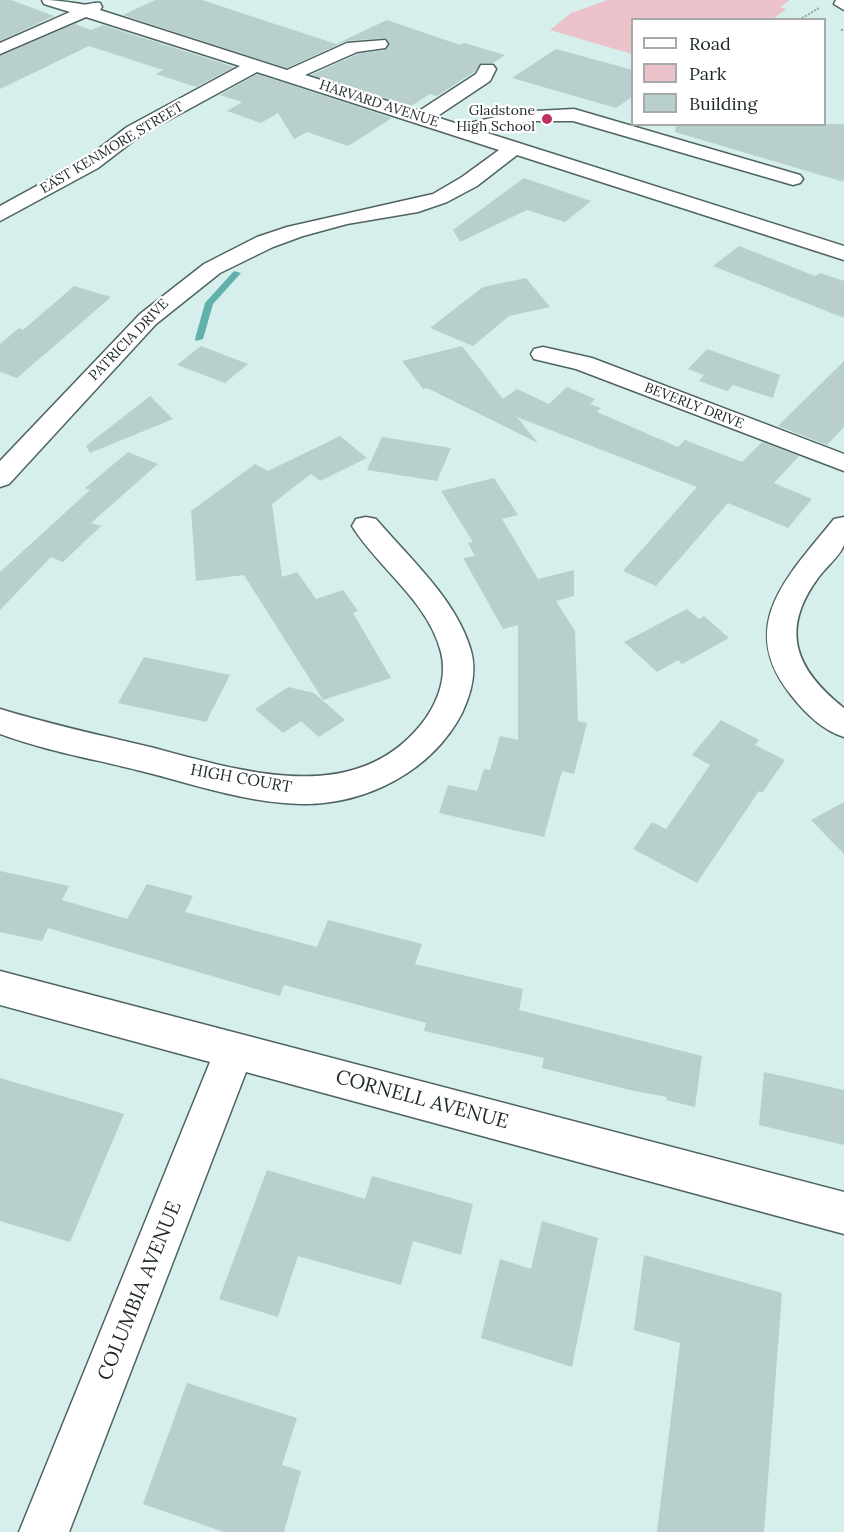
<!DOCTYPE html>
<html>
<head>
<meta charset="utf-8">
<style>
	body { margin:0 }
	#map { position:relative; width:844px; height:1532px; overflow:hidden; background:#d6eeec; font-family:Lora,serif }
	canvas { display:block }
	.legend { position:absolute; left:631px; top:18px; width:195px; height:108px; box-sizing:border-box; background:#fff; border:2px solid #a5a9a9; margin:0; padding:8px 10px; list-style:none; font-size:18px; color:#1f2828 }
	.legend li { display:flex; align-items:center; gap:12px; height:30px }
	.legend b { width:30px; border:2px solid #a5a9a9 }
</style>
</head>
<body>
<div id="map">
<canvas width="844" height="1532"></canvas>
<ul class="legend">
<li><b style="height:8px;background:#fff"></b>Road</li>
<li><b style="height:16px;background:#ebc2c9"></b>Park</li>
<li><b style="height:16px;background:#b8cfce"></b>Building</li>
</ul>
</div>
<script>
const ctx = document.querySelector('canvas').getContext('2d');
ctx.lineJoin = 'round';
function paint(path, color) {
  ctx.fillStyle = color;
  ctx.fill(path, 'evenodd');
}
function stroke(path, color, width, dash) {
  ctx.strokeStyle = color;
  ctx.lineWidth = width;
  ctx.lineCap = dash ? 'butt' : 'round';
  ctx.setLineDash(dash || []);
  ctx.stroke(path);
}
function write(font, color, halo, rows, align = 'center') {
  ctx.font = font + ' Lora,serif';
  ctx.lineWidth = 4.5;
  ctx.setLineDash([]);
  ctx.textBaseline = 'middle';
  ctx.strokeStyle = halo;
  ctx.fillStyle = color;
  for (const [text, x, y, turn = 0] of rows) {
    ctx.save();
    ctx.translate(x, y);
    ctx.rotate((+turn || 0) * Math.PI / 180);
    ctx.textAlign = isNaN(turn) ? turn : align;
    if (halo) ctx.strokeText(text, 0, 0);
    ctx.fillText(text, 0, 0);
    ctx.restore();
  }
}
paint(new Path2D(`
	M608,0H790L780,7L786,9L773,19L632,20V54L550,30L571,13Z`), '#ebc2c9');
paint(new Path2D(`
	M234,271L241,273L213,304L203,339L196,341L195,339L205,303Z`), '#62b0ac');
paint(new Path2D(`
	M0,0H11L54,16L0,41Z
	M155,0H202L336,44L387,20L460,45L464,43L505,55L493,63H481L474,72L437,96L430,94L411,106L311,75L358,54L385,50L390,44L385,38L346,41L287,68L123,15Z
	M75,24L91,30L103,25L234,67L196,87L156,74L163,70L89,46L0,89V56Z
	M556,49L633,70V96L616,108L512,78Z
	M257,74L392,118L348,146L307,132L294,139L278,113L261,123L227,111L242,102L220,95Z
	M676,124H844V182L675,132Z
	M524,178L591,201L565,222L527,210L460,242L453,230Z
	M739,246L815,276L820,273L844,281V318L713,266Z
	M526,278L550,307L509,316L473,346L430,328L483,287Z
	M74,286L111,297L17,378L0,372V344L19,328L23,330Z
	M201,346L248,364L225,383L177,365Z
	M462,346L503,399L517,389L549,404L567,387L595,399L590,404L601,408L597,412L678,447L685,440L742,462L762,442L799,456L774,483L812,499L788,528L728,503L656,586L623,571L697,487L517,417L538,443L427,388L423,389L402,361Z
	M707,349L780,375L773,398L733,385L727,391L699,381L704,375L688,369Z
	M844,361V427L827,445L778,426Z
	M150,396L173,419L90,453L86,446Z
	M340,436L367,458L320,481L311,474L272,504L282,577L297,572L316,599L343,590L358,611L353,613L391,678L323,700L244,575L196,581L191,511L255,464L268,471Z
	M382,437L451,448L437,481L367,470Z
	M128,452L158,464L91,523L101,526L63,562L51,557L0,610V572L90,490L85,488Z
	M494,478L518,515L502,519L538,579L574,570V596L556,601L575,631L578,721L587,723L574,774L562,771L544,837L439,813L448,785L477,791L484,769L490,770L500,736L518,740V625L503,629L463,558L475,556L468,543L473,542L441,491Z
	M687,609L699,619L704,616L729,638L682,664L678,660L657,672L624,642Z
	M144,657L230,675L206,722L118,703Z
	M288,687L314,693L345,720L319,737L301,721L283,733L255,709Z
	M721,720L759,740L755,745L785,760L762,793L759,791L697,883L633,849L652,822L666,829L710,765L692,755Z
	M844,802V854L811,820Z
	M0,871L69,886L62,900L127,919L147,884L193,896L185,912L317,947L328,920L422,944L415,964L523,989L519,1010L702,1056L695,1107L666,1100L667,1097L630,1090L542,1068L544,1058L424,1031L426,1023L284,985L280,996L48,928L42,941L0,932Z
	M764,1072L844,1090V1145L759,1125Z
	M0,1078L124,1114L70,1242L0,1221Z
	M267,1170L365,1199L372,1176L473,1204L461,1255L413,1241L401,1285L298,1256L278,1317L219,1299Z
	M542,1221L598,1238L572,1367L481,1338L500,1259L531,1269Z
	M644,1255L782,1293L764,1532H657L680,1343L634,1330Z
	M187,1383L297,1418L282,1465L301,1471L284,1532H224L143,1504Z`), '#b8cfce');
const minor = new Path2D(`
	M42,0C56,0 67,2 81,4C87,6 93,2 100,3L102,7L100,10L287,70L347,43L385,40L388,44L385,48L357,52L305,75L419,111L476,74L481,65H493L496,69L490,81L436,117L461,125L517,112L574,109L800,175L803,179L800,183L793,185L573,121H532L481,131L844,246V260L517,155L477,186L447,202L418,212L347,224L303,236L273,247L220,273L156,324L9,484L0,487V461L140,314L204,264L257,237L287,227L433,194L462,177L499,150L257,72L141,135L98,168L0,221V206L84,160L127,127L240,66L86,17L0,54V43L70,12L44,4Z
	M836,0H844V10L834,4Z
	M543,347L592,358L844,454V471L576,369L534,359L531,354L534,349Z
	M366,517L376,519C409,558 457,600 471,651C477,672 471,694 462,713C432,771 366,805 301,804C247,803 193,784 141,771C94,759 46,751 0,734V709C49,724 99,735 150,747C236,769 350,809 419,727C436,707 448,679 441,652C428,601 378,568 352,526L356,519Z
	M844,517C844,525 844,537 844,545C840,556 825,568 818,578C779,631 796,670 844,708V737C822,730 805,713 791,695C735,625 789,575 834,519Z
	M0,971L844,1192V1234L246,1072L69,1532H19L210,1062L0,1005Z`);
stroke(minor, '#4e6362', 3);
stroke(new Path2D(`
	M799,20L819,8
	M841,30H844`), '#93a6a4', 2, [2, 1.5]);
paint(minor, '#fff');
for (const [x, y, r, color] of [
	[547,119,6,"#c0325e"]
]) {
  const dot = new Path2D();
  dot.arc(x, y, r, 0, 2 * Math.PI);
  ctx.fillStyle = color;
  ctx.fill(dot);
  stroke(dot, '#fff', 2);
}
write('14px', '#1f2828', '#fff', [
	["HARVARD AVENUE",379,104,18],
	["EAST KENMORE STREET",112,148,-31],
	["PATRICIA DRIVE",129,340,-46],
	["BEVERLY DRIVE",694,406,21]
]);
write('14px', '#1f2828', '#fff', [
	["Gladstone",535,111],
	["High School",535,127]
], 'right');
write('16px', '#1f2828', '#fff', [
	["HIGH COURT",241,779,10]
]);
write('20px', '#1f2828', '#fff', [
	["CORNELL AVENUE",422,1100,15],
	["COLUMBIA AVENUE",140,1291,-68]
]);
</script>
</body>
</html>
